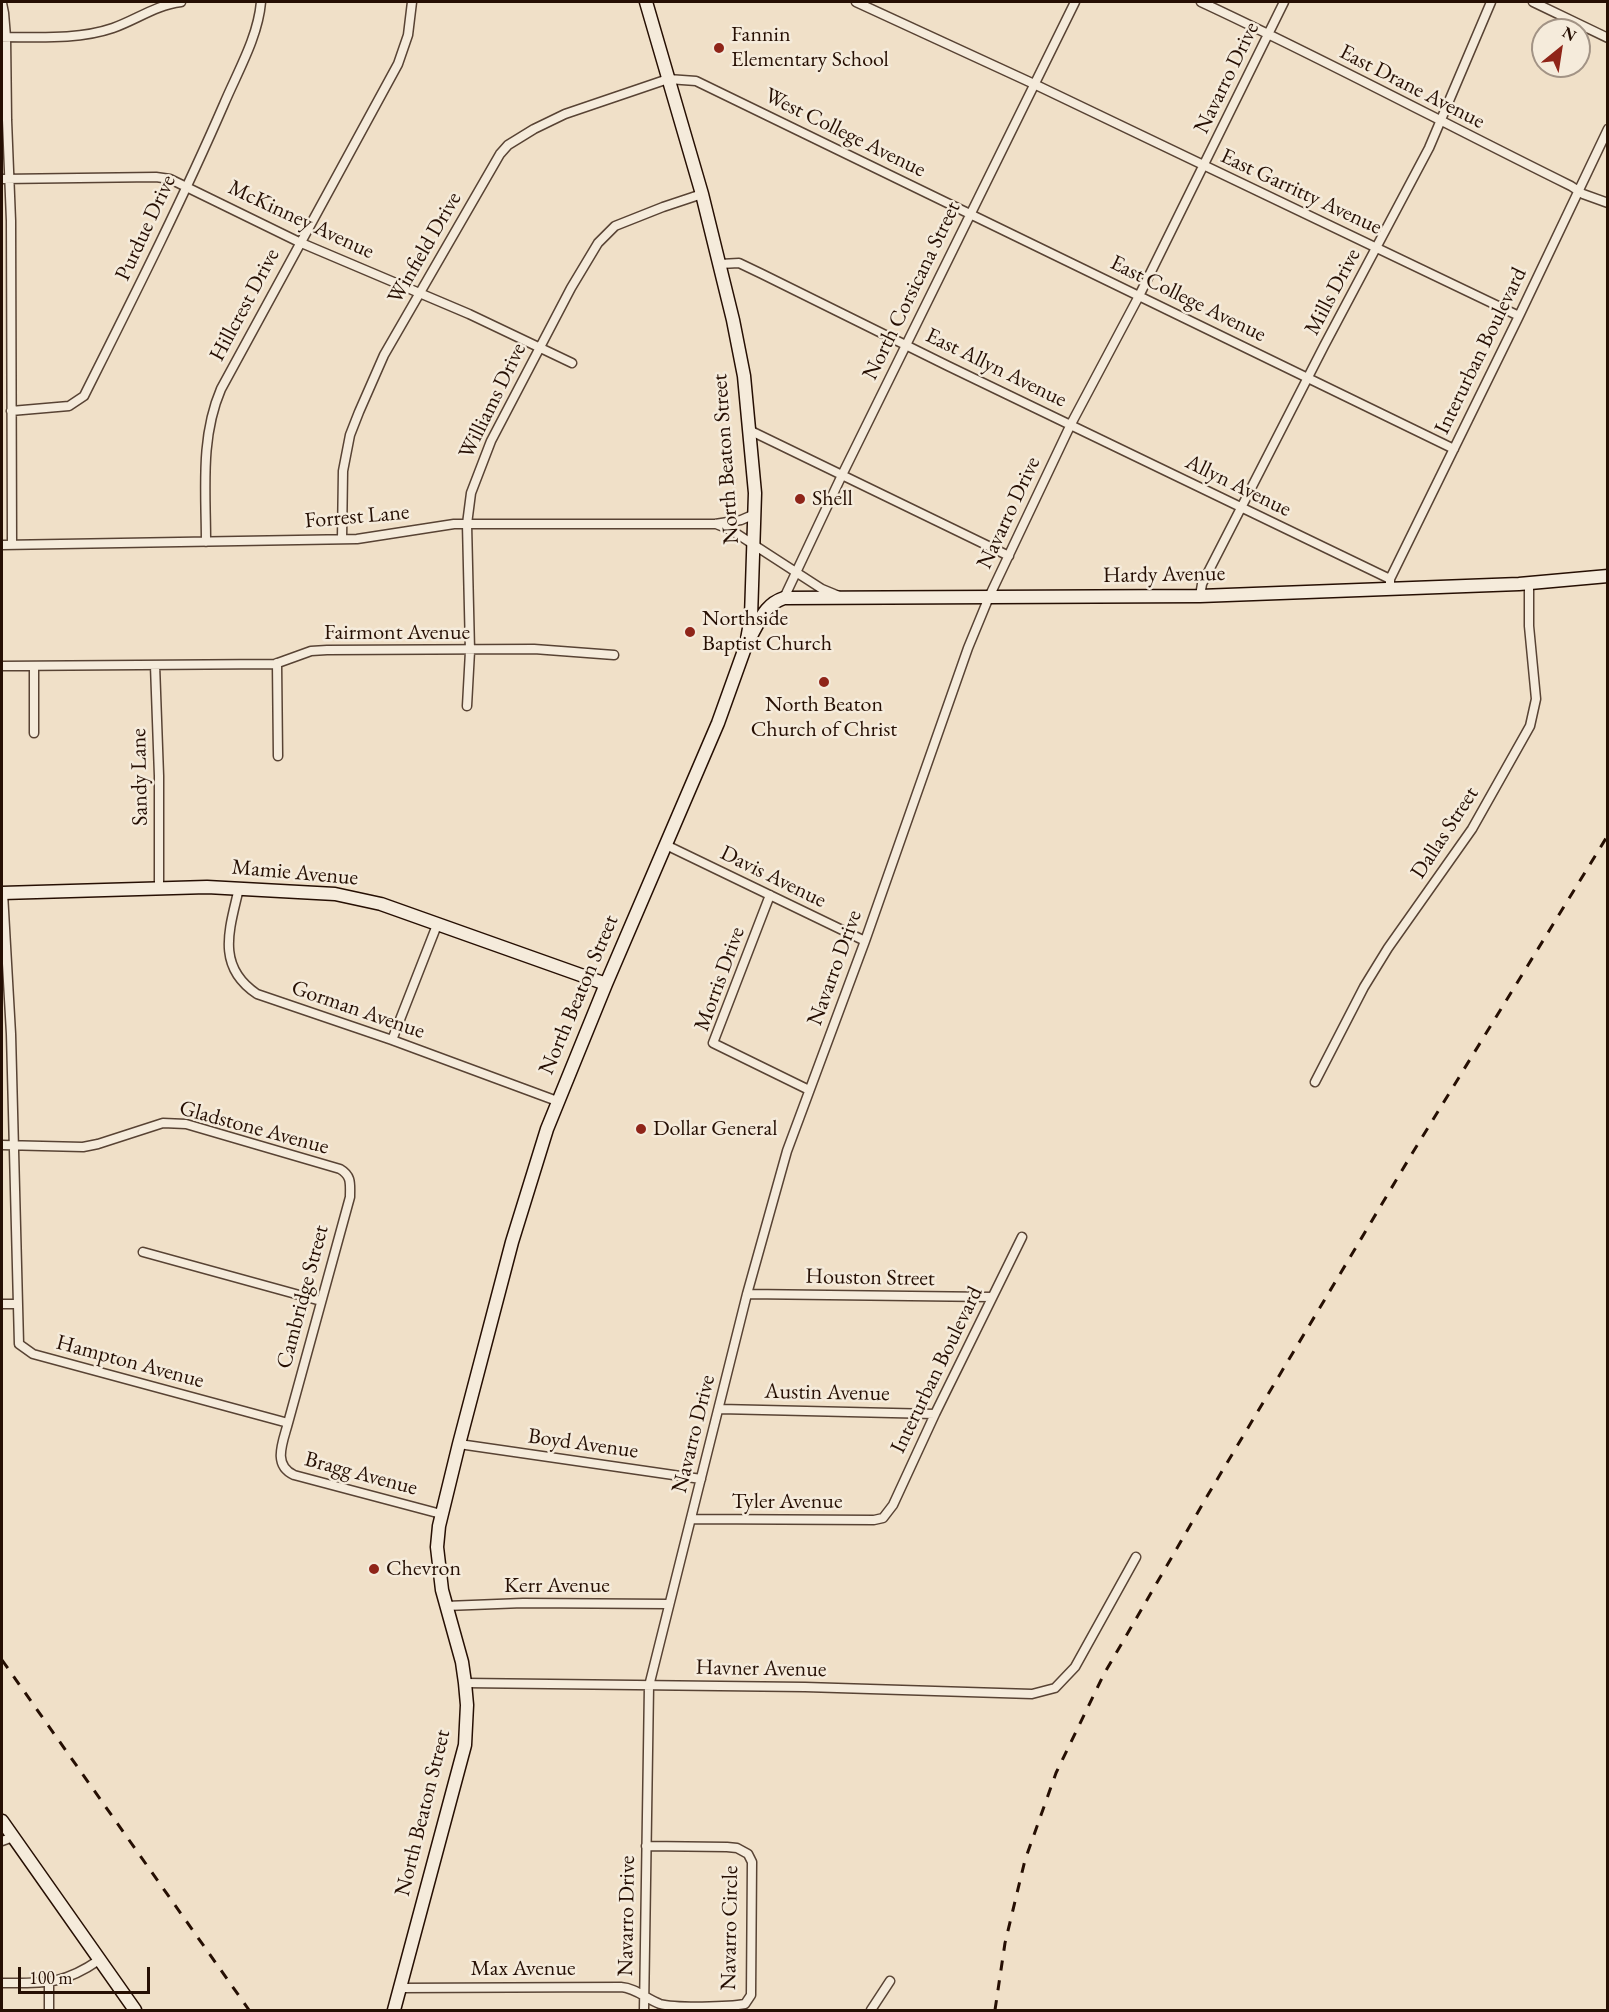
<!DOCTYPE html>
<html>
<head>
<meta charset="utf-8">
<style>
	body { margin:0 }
	#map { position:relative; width:1609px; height:2012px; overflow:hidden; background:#f0e0c8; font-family:"EB Garamond",serif }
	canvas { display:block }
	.frame { position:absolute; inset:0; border:3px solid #260f03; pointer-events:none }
	.north { position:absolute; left:1531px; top:18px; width:60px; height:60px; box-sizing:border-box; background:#f5ebdb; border:2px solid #a29385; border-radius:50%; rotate:30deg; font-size:16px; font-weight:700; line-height:24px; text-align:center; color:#260f03 }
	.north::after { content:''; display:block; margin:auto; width:21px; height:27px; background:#8f2418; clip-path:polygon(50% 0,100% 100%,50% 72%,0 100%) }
	.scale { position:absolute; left:18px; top:1967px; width:132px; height:27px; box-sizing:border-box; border:3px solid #260f03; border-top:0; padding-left:8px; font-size:18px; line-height:21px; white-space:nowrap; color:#260f03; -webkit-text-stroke:4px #f5ebdb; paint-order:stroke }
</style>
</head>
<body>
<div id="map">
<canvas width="1609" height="2012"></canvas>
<div class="frame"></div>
<div class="north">N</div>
<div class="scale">100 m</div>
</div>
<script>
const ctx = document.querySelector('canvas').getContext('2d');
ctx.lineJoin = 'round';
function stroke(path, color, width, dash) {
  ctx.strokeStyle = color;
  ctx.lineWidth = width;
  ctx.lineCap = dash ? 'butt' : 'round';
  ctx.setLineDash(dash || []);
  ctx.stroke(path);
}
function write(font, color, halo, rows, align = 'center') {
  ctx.font = font + ' "EB Garamond",serif';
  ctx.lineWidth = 5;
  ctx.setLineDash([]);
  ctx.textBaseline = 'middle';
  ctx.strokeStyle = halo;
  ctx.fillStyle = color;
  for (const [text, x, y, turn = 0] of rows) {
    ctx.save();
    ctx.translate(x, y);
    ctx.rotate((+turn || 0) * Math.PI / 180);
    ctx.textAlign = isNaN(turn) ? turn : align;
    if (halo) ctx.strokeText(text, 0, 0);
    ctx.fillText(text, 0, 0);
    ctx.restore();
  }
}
const street = new Path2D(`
	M856,2L1034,84L1519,316
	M1201,2C1326,60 1447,125 1571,186L1583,194L1608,203
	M1533,2L1608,38
	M2,3L4,13L6,37L7,120L11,221L12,545
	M2,37C38,37 78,40 113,28C136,20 156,5 181,2
	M2,179L156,177L170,179L299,242L469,314L572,363
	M720,264L739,263L762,274L948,366L1390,579
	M11,411L69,406L84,396C132,300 181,203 224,104C238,71 258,37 261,2
	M749,430L1009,556
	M716,524L731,530L822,589L839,596
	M342,539L343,471L350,435L359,412L384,355L500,154L508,145L534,129L565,114L668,79L696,81L1454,449
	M206,542C206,490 200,438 221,389L398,64L408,35L412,2
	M2,545L357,539L454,524H715L741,520L755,514
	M1390,583V579L1519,316L1608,129
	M1200,596L1202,584L1324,346L1429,148L1491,2
	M784,598L842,475L1075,2
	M277,663L278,756
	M155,665L159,776V888
	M2,666L275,664L311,651L327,650L534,649L614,655
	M34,666V733
	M467,706L470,651L467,524L471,493L491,441L571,288L598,243L615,226L663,207L702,194
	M666,845L865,941
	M239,888C230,928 215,966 257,994L392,1040L557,1101
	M3,893L11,1034L19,1344L33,1354L288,1423
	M770,895L713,1043L809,1090
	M392,1040L437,925
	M1315,1082L1364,987L1388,948L1472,829L1530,726L1536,699L1529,626V583
	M2,1145L83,1147L98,1144L163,1123L186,1124L340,1169C352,1176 350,1184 350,1197L288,1423C283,1442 272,1465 294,1475L441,1514
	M143,1252L321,1301
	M747,1294L992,1297
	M2,1304H17
	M720,1409L935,1414
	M459,1444L701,1479
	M691,1519L874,1520L883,1518L893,1505L935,1414L1022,1237
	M446,1606L523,1603L668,1604
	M465,1683L805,1687L1032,1694L1055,1688L1075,1667L1136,1557
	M2,1841L13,1837
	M2,1983C44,1983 63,1985 99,1960
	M400,1988L621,1987C636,1988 646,1999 660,2004C674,2008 730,2007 745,2004L751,1995L752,1862L748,1854L737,1848L727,1847L646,1846
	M49,2010V1983
	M644,2010L649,1686L747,1294L787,1151L865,941L968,648L989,597L1071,424L1139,296L1284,2
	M871,2010L890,1981`);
const secondary = new Path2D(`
	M752,634C761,618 766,604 784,598L1200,596L1519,584L1608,576
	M2,893L207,887L335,894L381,904L606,984
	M2,1821L135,2010
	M394,2010L465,1745L467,1705L465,1683L462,1662L442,1590L437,1547L439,1526L459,1444L512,1242L547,1129L606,984L718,723L746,645L751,617L755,493L744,376L733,320L702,194L646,2`);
stroke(street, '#584334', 11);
stroke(secondary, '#260f03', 15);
stroke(street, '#f5ebdb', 8);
stroke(secondary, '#f5ebdb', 12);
stroke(new Path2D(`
	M2,1660L249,2010
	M995,2010L1005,1943L1025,1860L1056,1773L1104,1674L1209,1493L1410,1157L1608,835`), '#260f03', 3, [10, 10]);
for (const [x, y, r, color] of [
	[719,48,6,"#8f2418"],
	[800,499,6,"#8f2418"],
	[690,632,6,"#8f2418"],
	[824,682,6,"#8f2418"],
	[641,1129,6,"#8f2418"],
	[374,1569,6,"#8f2418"]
]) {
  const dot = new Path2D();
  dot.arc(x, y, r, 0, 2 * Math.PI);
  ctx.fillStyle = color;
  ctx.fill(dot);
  stroke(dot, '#f5ebdb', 2);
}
write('22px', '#260f03', '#f5ebdb', [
	["Fannin",731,35],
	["Elementary School",731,60],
	["Shell",812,499],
	["Northside",702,619],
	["Baptist Church",702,644],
	["North Beaton",824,705,"center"],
	["Church of Christ",824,730,"center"],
	["Dollar General",653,1129],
	["Chevron",386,1569]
], 'left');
write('22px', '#260f03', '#f5ebdb', [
	["Navarro Drive",1227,78,-64],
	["East Drane Avenue",1412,87,27],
	["West College Avenue",845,133,26],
	["East Garritty Avenue",1301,192,25],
	["McKinney Avenue",301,220,25],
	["Purdue Drive",146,228,-65],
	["Winfield Drive",425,248,-60],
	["North Corsicana Street",912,291,-64],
	["Mills Drive",1333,292,-62],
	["East College Avenue",1188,299,26],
	["Hillcrest Drive",245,305,-62],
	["Interurban Boulevard",1481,351,-64],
	["East Allyn Avenue",996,368,26],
	["Williams Drive",493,401,-64],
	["North Beaton Street",726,459,-94],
	["Allyn Avenue",1238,486,26],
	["Navarro Drive",1009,513,-65],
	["Forrest Lane",357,517,-5],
	["Hardy Avenue",1164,575,-1],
	["Fairmont Avenue",397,633],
	["Sandy Lane",140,777,-91],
	["Dallas Street",1445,833,-57],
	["Mamie Avenue",295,873,5],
	["Davis Avenue",773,877,26],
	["Navarro Drive",835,968,-70],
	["Morris Drive",720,979,-70],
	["North Beaton Street",579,995,-67],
	["Gorman Avenue",358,1010,19],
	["Gladstone Avenue",254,1128,15],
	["Houston Street",870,1278,1],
	["Cambridge Street",303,1297,-75],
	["Hampton Avenue",130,1362,15],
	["Interurban Boulevard",937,1370,-64],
	["Austin Avenue",827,1393,1],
	["Navarro Drive",694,1434,-76],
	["Boyd Avenue",583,1444,8],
	["Bragg Avenue",361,1474,15],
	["Tyler Avenue",787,1502],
	["Kerr Avenue",557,1586],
	["Havner Avenue",761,1669,1],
	["North Beaton Street",423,1813,-76],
	["Navarro Drive",627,1916,-89],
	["Navarro Circle",730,1928,-89],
	["Max Avenue",523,1969]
]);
</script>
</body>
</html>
